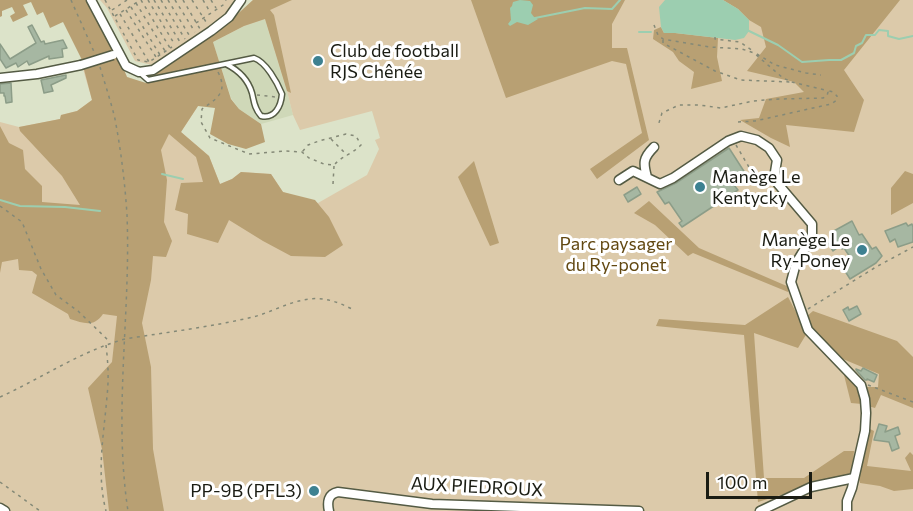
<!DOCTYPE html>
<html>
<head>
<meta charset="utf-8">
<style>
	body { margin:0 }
	#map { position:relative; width:913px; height:511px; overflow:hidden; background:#dce3c9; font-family:Commissioner,sans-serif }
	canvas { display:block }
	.scale { position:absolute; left:706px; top:472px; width:106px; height:27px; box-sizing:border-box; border:3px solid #1a1c13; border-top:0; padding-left:8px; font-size:18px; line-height:21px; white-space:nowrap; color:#1a1c13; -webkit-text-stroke:4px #fff; paint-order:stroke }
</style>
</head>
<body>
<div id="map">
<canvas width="913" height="511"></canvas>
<div class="scale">100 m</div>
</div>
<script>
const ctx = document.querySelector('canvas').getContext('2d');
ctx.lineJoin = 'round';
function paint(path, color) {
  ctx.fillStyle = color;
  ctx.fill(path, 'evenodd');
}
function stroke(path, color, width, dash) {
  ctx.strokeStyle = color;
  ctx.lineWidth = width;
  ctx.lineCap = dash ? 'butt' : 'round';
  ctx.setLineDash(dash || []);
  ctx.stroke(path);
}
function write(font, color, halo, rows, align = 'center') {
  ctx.font = font + ' Commissioner,sans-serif';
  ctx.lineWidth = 6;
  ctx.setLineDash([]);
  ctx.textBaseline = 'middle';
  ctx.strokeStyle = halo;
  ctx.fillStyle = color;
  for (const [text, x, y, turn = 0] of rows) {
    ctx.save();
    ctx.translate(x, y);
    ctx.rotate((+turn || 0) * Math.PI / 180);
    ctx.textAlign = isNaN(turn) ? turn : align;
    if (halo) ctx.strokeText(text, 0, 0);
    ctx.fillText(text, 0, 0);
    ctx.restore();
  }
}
paint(new Path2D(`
	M265,19L287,91L293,115L261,124L239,109L231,98L213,42L244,26Z`), '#cfd8b8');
paint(new Path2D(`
	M100,0H236L229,13L152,65L135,61L107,8Z
	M253,0H913V511H9L0,505V122L19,127L60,119L61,115L77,111L92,100L83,69L119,58L127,77L146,84L215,80L181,132L209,156L220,184L232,179L241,172L271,174L283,192L318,203L367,175L379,149L375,140L380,138L372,111L300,130L293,115L287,91L265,19L244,26L152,73L219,31Z`), '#dccaaa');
paint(new Path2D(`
	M0,0H88L119,58L127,77L146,83L152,73L219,31L253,0H292L270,10L274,15L291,93L287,91L265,19L244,26L213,42L231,99L239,109L261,124L265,142L246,149L228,144L210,134L215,108L198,106L181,132L209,156L220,184L232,179L241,172L271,174L283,192L315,200L329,217L343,245L325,257L291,256L263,241L229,220L218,243L187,234L188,214L175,210L181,183L203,182L196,157L169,134L161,150L167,180L164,222L172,241L166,257L153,256L151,280L142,323L151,367L153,449L164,511H109L102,449L88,388L112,362L117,316L103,314C93,328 84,323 70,319L68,314L32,293L37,275L32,271L19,270L18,259L2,262L0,273V126L9,143L23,150L25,169L42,186V202L80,205L62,176L20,131L19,127L60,119L61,115L77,111L92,100L81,58L63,22L50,28L43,12L37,15L31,2L23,5L28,15L13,22L10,16L15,13L12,7L2,11V16L0,17Z
	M471,0H625L612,24V48H627L649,140L597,179L590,169L642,133L626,64L612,61L506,98Z
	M723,0H900L844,70L864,100L854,132L786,125L790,147L771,138L740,120L759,118L766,99L804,92L794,82L747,71L766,47L761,27L749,20L738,9Z
	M661,27L664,33H675L718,38L717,57L722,81L691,89L694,72L679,61L673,52L653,39L654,30Z
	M474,161L499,243L490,246L458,177Z
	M905,171L913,174V203L891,215V188Z
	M649,201L699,248L789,287L788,292L693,253L688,256L655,225L634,213Z
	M788,297L807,333L798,348L754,333L764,478H804L844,451H854L852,473L758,502L744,335L656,326L659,319L745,325Z
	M813,311L897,341L913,357V408L881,395L875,408L868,406L865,387H878L879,374L838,357L814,333L806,317Z
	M843,371L858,384L862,404L851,403Z
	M866,427L874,431L867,466L911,471L905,458L910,452L913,455V489L894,491L880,486L860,483L857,470Z`), '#b8a073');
paint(new Path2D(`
	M520,0L530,1L533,5L531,13L534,17L538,19L528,25L517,22L510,26L508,24L511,20L510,8L512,6L513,2Z
	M665,0H723L738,9L749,20V31L744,38L735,40L675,33H664L661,27L659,7Z`), '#9cceb0');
stroke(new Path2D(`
	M535,18L585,8L612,9L620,0
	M747,30L778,45L802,62L829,60H841L854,53L856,46L862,43L866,35H875L879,30L888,31V36L899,39L913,36
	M639,32H651
	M162,174L183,179
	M0,200L20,206L65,207L100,211`), '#9cceb0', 2);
const building = new Path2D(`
	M32,25L41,42L44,41L45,44L63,40L67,48L62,49L63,57L49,59V56L29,65L27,61L18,67L16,63L6,68L0,59V44L10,59L36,43L28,27Z
	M66,75V78L51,85L53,91L44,93L41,80Z
	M11,83L12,102L6,103L5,96H4V93H0V84Z
	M729,148L747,176L734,185L738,190L682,227L679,223L682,221L669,202L665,204L657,192L676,183Z
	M637,187L641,194L628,202L624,195Z
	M852,221L859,235L862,234L872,249L876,247L882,256L876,263L850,279L840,263L850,257L844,248L842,249L840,246L833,251L827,242L835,237L832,232Z
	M906,223L908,226L912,224L913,227V242L898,247L895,239L890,242L885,231Z
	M857,306L861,314L849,321L843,310L848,307L849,310Z
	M863,368L877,375L874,382L867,379V380H865L856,370V369L861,371Z
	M879,424L887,426L885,432L898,427L900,434L895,436L899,448L892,451L889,442L874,440Z`);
paint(building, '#a6b7a2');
stroke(building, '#8c9d88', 1.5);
const lane = new Path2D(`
	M139,72L148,80L254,58C266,62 277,82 282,94C281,106 275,119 261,116C254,108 254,101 252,93C248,79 238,70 226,64`);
const street = new Path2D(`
	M91,0L126,66L139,72L153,70L211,31L229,17L241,0
	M0,78L37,74L81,65
	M647,177C643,163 643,158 654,147
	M619,180L633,171L660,184L673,178L728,141L741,136L757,140L769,148L777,160L775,172L778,184L812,224V237L796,263L791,282L808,330L861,385L865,399L866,413L865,431L852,488L847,501V511
	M0,508L5,511
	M329,511C327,502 328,494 338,492L432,504L639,511
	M760,511L811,487L854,478`);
stroke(lane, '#545b44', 7);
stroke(street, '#545b44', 11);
stroke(new Path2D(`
	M71,0L95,54
	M105,0L138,60L149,62L172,47
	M141,0L170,48
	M148,0L175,45
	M154,0L180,42
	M161,0L185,39
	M168,0L189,35
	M175,0L195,32
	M183,0L200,29L199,30
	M192,0L208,25
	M203,0L210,12
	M211,0L216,8
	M136,3L165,51
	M131,7L160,55
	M112,10L127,0
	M126,10L156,57
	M120,14L149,62
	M115,16L139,1
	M196,23L223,5L226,0
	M654,25L658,35L663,39L710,47L742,49L754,53L783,78L792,82L825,90L828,92L827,96L823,98L779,99L753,101L721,108L699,105H679L662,113L658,126
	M715,37V39L740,42L753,51
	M663,40V43L715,71L741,80L790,82
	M757,54L775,65L806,73L821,75
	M100,67C105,84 111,102 115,119C121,151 125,183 127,215C131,313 113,413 128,511
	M218,72C228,92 218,98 202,109L201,122L210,138L249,154L286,151L302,152L309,158L324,164L334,165C343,155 351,155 361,145L356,136L346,134L319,141L308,145L302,152
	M257,95L276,97
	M738,122L755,121L831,104L837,100V96L833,92L826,90
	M331,139L347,155
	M736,145L753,174L749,176
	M333,184L334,166
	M0,206L22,222L41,269L56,295L78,311L110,342
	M808,309L876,267L913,247
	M106,345C108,362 109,379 107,396C104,435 96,472 106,511
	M868,385L913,402
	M0,397C42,378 81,351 125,339C168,332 211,327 253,317C272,312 290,301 310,299C326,297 340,303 354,310
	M0,482L40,511`), '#848977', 1.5, [3, 4.5]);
stroke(lane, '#fff', 4);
stroke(street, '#fff', 8);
const streetBridge = new Path2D(`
	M81,65L113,55`);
stroke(streetBridge, '#545b44', 11, []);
stroke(streetBridge, '#fff', 8);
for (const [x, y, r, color] of [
	[318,61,6,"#3d8191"],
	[700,187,6,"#3d8191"],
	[862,250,6,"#3d8191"],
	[314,491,6,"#3d8191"]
]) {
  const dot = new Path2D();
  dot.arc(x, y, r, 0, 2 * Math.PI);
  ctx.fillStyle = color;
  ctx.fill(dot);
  stroke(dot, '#fff', 2);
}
write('18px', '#1a1c13', '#fff', [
	["Club de football",330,51],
	["RJS Chênée",330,72],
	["Manège Le",712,177],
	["Kentycky",712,198],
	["Manège Le",850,240,"right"],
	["Ry-Poney",850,261,"right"],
	["PP-9B (PFL3)",302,491,"right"]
], 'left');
write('18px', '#624811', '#fff', [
	["Parc paysager",616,244],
	["du Ry-ponet",616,265]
]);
write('18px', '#1a1c13', '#fff', [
	["AUX PIEDROUX",477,487,3]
]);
</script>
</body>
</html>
